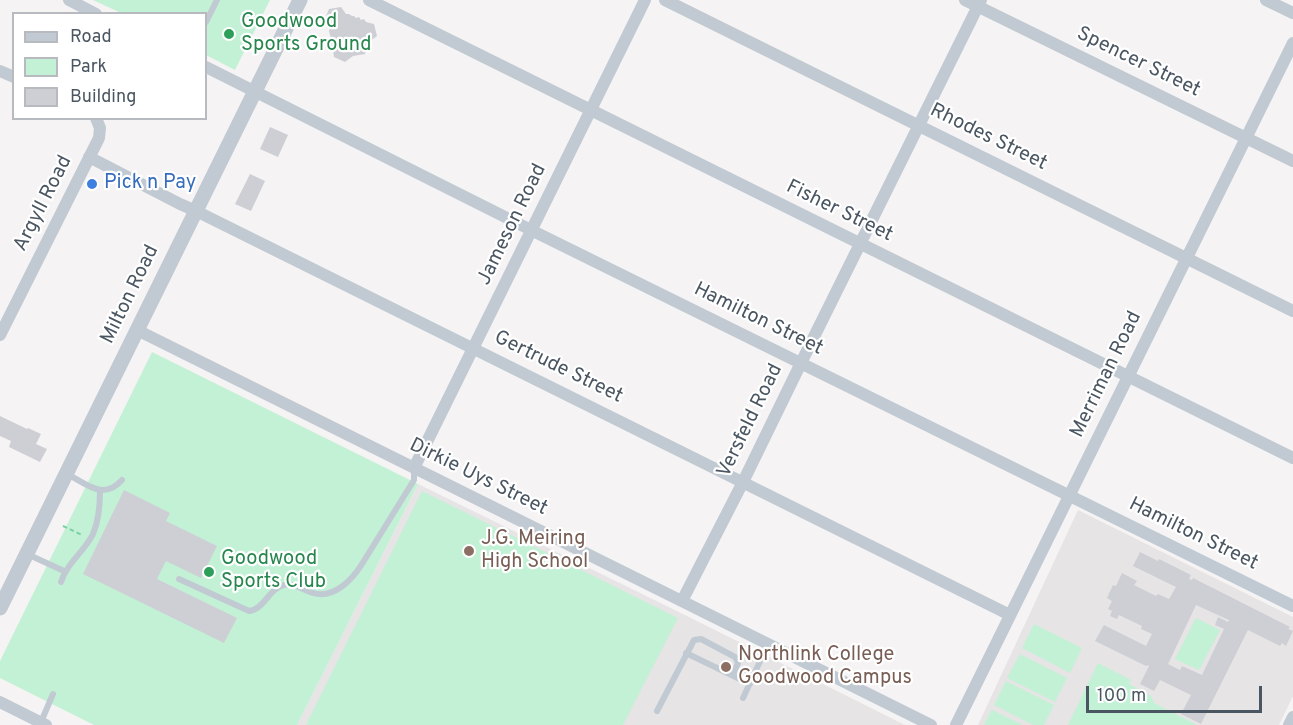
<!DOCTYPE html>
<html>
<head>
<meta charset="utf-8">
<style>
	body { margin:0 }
	#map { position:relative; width:1293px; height:725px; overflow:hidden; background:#f5f3f3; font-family:Overpass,sans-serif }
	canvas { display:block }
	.legend { position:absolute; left:12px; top:12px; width:195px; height:108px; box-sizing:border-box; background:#fff; border:2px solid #b7bbc0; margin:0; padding:8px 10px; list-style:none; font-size:18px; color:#4a5661 }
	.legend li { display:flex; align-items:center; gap:12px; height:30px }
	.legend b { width:30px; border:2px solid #b7bbc0 }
	.scale { position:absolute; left:1086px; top:686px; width:176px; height:27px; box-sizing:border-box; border:3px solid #4a5661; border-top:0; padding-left:8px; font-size:18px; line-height:21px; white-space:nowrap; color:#4a5661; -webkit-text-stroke:4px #fff; paint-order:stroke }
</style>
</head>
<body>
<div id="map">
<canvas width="1293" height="725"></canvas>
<ul class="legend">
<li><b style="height:8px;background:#c1cad2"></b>Road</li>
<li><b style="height:16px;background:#c3f1d5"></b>Park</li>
<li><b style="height:16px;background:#cdcfd5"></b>Building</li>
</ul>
<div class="scale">100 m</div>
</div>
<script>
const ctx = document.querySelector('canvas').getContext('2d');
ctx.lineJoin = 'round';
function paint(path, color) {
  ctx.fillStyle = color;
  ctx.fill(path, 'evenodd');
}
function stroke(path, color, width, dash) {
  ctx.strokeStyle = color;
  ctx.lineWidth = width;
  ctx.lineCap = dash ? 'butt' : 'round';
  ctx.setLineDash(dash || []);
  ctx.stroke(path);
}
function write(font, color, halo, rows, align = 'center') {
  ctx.font = font + ' Overpass,sans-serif';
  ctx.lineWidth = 4.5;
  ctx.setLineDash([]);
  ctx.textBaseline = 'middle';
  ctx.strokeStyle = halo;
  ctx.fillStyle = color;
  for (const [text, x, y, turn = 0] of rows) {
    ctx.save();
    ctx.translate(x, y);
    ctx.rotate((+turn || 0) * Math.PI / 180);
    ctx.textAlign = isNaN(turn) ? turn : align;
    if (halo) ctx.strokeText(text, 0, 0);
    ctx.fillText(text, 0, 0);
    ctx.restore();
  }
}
paint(new Path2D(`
	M418,484L689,617L905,725H297Z
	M1078,510L1293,617V696L1279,725H978Z`), '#e6e4e5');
paint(new Path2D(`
	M93,0H270L235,70L206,55V14L121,13Z
	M152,352L418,484L297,725H94L0,678V661Z
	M422,491L678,618L623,725H306Z
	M1196,618L1220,630L1199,670L1175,659Z
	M1034,624L1082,648L1070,673L1022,648Z
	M1020,654L1067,678L1055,702L1007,678Z
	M1098,663L1131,680L1129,684L1151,696L1154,703L1197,725H1068Z
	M1006,681L1054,705L1044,725H1033L994,705Z
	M992,709V710L1023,725H984Z`), '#c3f1d5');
paint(new Path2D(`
	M341,7L346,14H349L352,16H354L356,18L359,17L361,20L364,19L366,22L374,24L377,36L369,42L365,54L353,56L345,62L334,57L333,50L331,46L332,44L330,42L331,39L329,31L330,28L324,21L329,9Z
	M270,127L288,135L278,157L260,149Z
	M250,174L265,181L251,211L235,204Z
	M0,416L27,429L28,428L41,434L36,444L47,449L40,462L9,447L11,441L0,436Z
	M124,490L170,513L166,521L217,546L201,578L166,561L157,579L237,618L224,643L83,574Z
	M1140,552L1158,561L1159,559L1191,575L1189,579L1192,580L1193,578L1290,627L1288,629L1293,631L1286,646L1282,643L1280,646L1248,630L1201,724L1181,714L1191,695L1160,680L1154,691L1140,684L1149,666L1147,665L1146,666L1095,641L1104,625L1146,646L1152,634L1141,629L1142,626L1119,615L1117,619L1110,616L1112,611L1108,609L1112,601L1107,598L1113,585L1116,586L1122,573L1137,581L1134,585L1156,596L1158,594L1169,599L1176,587L1133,566ZM1196,605L1229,620L1228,622L1218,617L1215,625L1224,629L1202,675L1182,666L1180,670L1168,664Z`), '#cdcfd5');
stroke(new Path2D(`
	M63,526L82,535`), '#7ad0a6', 2, [4.5, 3]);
stroke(new Path2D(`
	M206,22L217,0
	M67,474C87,484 103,501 122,480
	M27,554L64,571
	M179,579L249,611C264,609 268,591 281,586C292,581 303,590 313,593C334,599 352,580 362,564L414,480V468
	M61,582C67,563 84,552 93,534C99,520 100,506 100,491
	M686,653L750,684
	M743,698L768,644
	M657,711L694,640L701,639L735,657L738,663L733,675
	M41,722L53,694`), '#c1cad2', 6);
stroke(new Path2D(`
	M69,0L96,14
	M369,0L1293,458
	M665,0L1293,311
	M965,0L1293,161
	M1266,0L1293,13
	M206,67L541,235L1293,606
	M0,71L14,77
	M89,157L180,204L196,211L1010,615
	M137,330L931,725
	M0,335L99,138L100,128L96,118
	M414,468L645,0
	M682,601L743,482L801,363L981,0
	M0,702L46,725
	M956,725L1293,43
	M1289,725L1293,717`), '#c1cad2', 12);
stroke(new Path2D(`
	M0,608L300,0`), '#c1cad2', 15);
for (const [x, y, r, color] of [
	[229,34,6,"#2e9e5b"],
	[92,184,6,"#3f7fe0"],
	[469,551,6,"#8d6e63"],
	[209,572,6,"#2e9e5b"],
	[726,667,6,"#8d6e63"]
]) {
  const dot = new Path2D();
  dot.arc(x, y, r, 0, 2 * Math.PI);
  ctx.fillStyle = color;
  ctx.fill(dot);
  stroke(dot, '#fff', 2);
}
write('20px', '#27864d', '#fff', [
	["Goodwood",241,23],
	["Sports Ground",241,46],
	["Goodwood",221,560],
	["Sports Club",221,583]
], 'left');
write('20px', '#4a5661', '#fff', [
	["Spencer Street",1138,63,26],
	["Rhodes Street",988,138,26],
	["Argyll Road",44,204,-63],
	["Fisher Street",839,212,26],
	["Jameson Road",513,225,-64],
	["Milton Road",131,295,-64],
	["Hamilton Street",758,320,26],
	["Gertrude Street",558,368,26],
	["Merriman Road",1107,375,-64],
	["Versfeld Road",751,421,-64],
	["Dirkie Uys Street",478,478,26],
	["Hamilton Street",1193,535,26]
]);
write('20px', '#366cbe', '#fff', [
	["Pick n Pay",104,184]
], 'left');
write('20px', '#785e54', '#fff', [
	["J.G. Meiring",481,540],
	["High School",481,563],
	["Northlink College",738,656],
	["Goodwood Campus",738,679]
], 'left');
</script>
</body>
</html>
